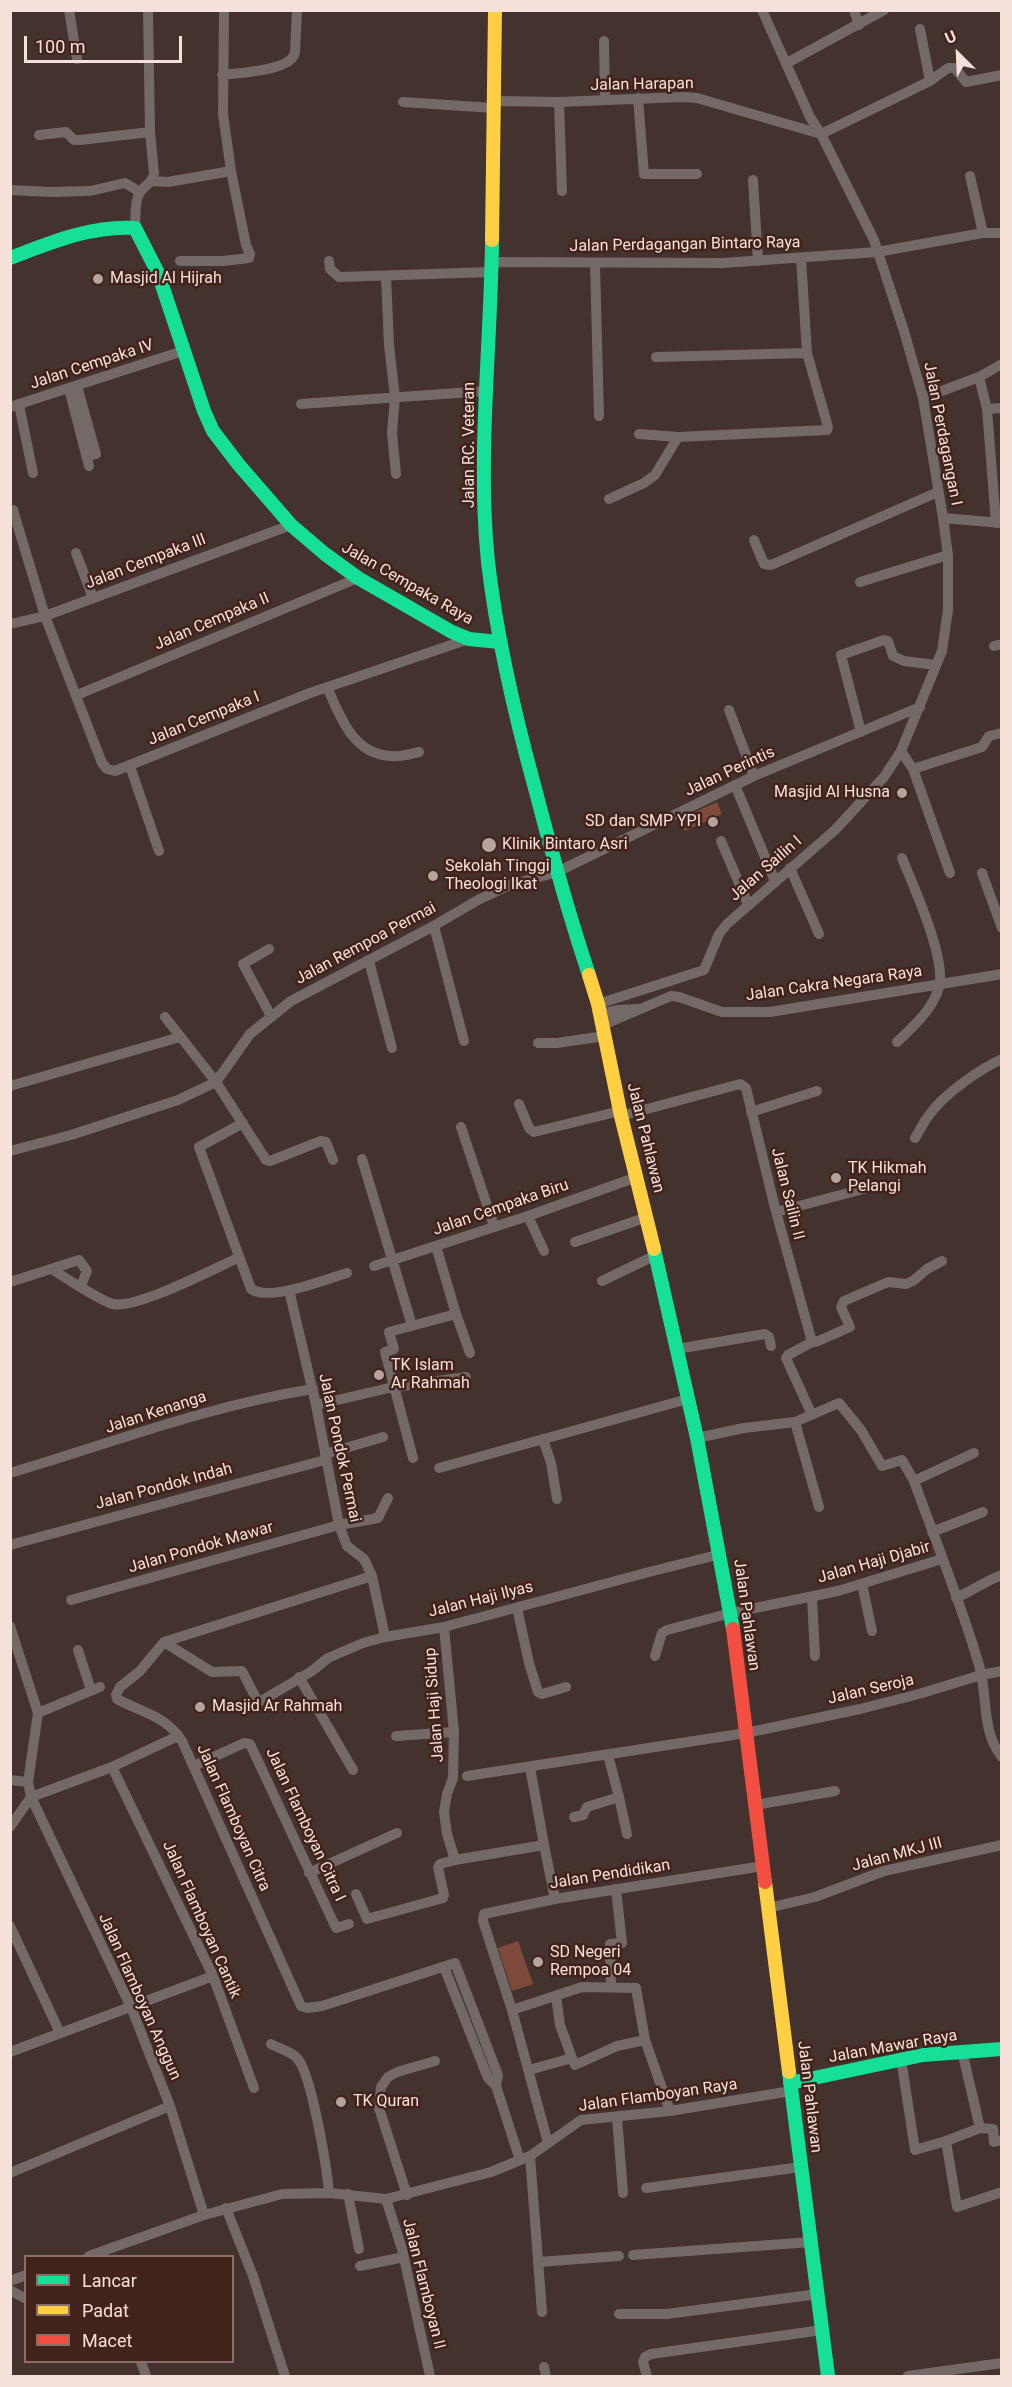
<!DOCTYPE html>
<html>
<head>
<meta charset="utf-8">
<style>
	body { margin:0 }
	#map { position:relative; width:1012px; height:2387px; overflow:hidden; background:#43322d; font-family:Roboto,sans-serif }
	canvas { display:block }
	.frame { position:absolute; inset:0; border:12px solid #f5e0da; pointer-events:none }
	.legend { position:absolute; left:24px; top:2255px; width:210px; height:108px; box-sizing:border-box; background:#41231b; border:2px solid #896f67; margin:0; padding:8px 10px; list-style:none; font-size:18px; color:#f5e0da }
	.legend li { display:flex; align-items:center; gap:12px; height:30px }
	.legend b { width:30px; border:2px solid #896f67 }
	.north { position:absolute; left:928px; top:24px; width:60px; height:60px; -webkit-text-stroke:4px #41231b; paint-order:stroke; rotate:336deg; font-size:16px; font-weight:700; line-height:24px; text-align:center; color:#f5e0da }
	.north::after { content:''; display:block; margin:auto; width:21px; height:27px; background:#f5e0da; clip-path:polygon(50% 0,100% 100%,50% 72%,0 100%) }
	.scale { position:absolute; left:24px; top:36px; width:158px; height:27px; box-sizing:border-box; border:3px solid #f5e0da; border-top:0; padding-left:8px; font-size:18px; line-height:21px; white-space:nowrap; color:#f5e0da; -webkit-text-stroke:4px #41231b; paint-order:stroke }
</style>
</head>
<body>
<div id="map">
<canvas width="1012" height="2387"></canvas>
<div class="frame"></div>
<ul class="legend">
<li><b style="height:8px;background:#16e098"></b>Lancar</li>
<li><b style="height:8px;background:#ffcf43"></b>Padat</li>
<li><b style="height:8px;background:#f24e42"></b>Macet</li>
</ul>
<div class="north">U</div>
<div class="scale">100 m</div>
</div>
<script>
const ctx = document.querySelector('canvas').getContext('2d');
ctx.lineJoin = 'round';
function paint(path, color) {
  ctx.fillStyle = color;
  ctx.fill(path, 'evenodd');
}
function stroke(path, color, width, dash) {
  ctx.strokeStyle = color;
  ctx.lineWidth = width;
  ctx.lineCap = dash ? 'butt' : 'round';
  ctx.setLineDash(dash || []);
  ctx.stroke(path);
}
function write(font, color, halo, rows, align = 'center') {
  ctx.font = font + ' Roboto,sans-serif';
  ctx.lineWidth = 5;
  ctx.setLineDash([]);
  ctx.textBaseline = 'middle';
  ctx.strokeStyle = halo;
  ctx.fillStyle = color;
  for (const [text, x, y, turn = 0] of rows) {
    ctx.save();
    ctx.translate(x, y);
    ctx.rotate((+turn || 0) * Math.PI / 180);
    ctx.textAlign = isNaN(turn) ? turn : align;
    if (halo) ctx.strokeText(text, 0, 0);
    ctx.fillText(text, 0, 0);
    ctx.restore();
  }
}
paint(new Path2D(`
	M717,802L722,814L685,831L679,819Z
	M518,1941L533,1984L512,1991L498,1948Z`), '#7f493c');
stroke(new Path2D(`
	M69,10L77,59
	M854,10L859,25
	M920,29L930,81
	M604,41L605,100
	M787,63L884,10
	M222,75C238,73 293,71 295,52L297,10
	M638,98L644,174H697
	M494,101L559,102L683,97L697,98L821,134L930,81L948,68H955L966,82L1002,75
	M403,102L493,108
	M559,102L562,191
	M39,135L66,132L74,140H80L150,132
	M970,176L983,233
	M753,180L758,261
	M152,181L168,182L231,171
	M10,190L51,192L90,191L125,183L140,192
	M135,228C136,218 134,204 139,194C143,186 152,184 154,174L150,132L148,10
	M180,261H223L249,258L250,254L246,245L231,171L223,114L224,10
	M329,261L330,269L339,277L492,272
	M492,262L723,263L877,252L983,233H1002
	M595,264L599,416
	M386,276L389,345L395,397L392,433L396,474
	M656,357L807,353
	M979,377L987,409L996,523
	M77,386L96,454L86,456
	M69,389L89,466
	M923,398L979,377L1002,364
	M301,404L486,391
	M19,405L33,473
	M10,407L183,351
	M987,409L1002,408
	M639,434L678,437L827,430L828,427L807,353L801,258
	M609,499L644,483L655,475L678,437
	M13,510L45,616L102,763L107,769L115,771L310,693L469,639
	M943,518L1002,523
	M754,540L764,564L771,565L938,492
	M76,553L93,598
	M860,582L948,555
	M10,624L45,616L291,525
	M994,646L1002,644
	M327,687C340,716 353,755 391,756C400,757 410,754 419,752
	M77,695L358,578
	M729,710L754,776
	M861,732L841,655L884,640L888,641L893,656L904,661L936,665
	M901,751L913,769L950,873
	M130,766L159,851
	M913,769L982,747L989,736L1002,733
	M735,785L775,881
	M721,841L748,904
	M790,868L819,934
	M982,873L1002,928
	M434,926L464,1041
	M269,949L243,964L271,1016
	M369,961L392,1048
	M598,1004L704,970L719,934L727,924L835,830L884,777L901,751L942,651L948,610V555L943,518L923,398L904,331L874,240L821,134L810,117L762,10
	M600,1014L617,1010L639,1009
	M165,1017L216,1082L266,1160L270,1161L321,1141L326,1142L333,1160
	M603,1025L671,996L679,997L722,1012H770L1002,974
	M897,1042C914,1026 933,1009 939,987C947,960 913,885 902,858
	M538,1043H557L605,1036
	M10,1086L180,1037
	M519,1104L529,1128L534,1132L620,1111
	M751,1112L817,1091
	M621,1116L740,1084L746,1088L775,1208L812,1342L788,1355L786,1358L812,1415
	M243,1123L199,1147L251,1289C270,1302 326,1279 347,1273
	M461,1127L494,1226
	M915,1138C920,1130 924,1121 930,1114C944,1094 980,1069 1002,1059
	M10,1151L71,1135L178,1100L216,1082L250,1034L291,1001L430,928L478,900L510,885L557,872L754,776L920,707
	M362,1159L410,1319
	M776,1212L871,1187
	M528,1216L544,1251
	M575,1242L647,1217
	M374,1266L528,1216L637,1177
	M52,1269C62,1276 103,1302 113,1304C137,1309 213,1269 238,1258
	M602,1281L656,1255
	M10,1282L79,1260L87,1271L81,1286
	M289,1290L316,1405L339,1525L347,1546L364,1559L372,1576L385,1637
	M456,1314L470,1353
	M812,1342H816L850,1327L841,1307L844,1301L888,1282L906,1284L913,1281L927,1269L942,1261
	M677,1349L765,1334L769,1337L771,1346
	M316,1405L389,1388L466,1377
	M795,1422L819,1507
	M697,1438L744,1428L795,1422L839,1403L861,1430L882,1466L902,1460L914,1481C936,1542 961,1603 979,1665C988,1695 981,1732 1002,1757
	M543,1439L551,1463L557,1499
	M325,1454L383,1437
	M413,1458L385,1352L394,1349L389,1332L456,1314L436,1246
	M439,1468L688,1399
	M10,1473C112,1443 207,1406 313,1389
	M914,1481L974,1453
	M932,1532L983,1512
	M10,1545L325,1460
	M372,1576L164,1642L140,1671L120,1687L116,1695L117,1699C143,1713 165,1715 182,1741L301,2006L307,2008L322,2006L455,1963L498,2075L496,2086L520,2160
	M862,1584L872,1631
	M812,1597L815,1656
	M956,1598C972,1591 985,1581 1002,1575
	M71,1600L339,1525L378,1518L388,1498
	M517,1608L529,1663L538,1692L542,1694L566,1687
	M10,1626L38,1713L28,1782L31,1797L131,2007L170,2106L204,2215
	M444,1627L454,1732L453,1778L447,1794L444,1812L447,1834L455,1860L544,1845L530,1767
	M164,1642L212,1672L242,1671L257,1700L261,1701L312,1671L328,1658L363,1643L385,1637L444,1627L649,1572L721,1554
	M78,1650L91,1690
	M655,1656L662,1633L667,1630L731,1613L838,1591L942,1559
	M299,1677L353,1770
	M38,1713L100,1687
	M396,1736L454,1732
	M194,1766L244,1743L250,1744L336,1928L349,1924
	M112,1767L213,1976L254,2088
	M467,1776L746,1733L860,1709L919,1694L981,1675L1002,1671
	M10,1780L28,1782
	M31,1797L112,1767L178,1736
	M619,1797L627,1834
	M755,1805L835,1791
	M574,1817L583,1815L587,1807L619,1797L608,1755
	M10,1827L31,1797
	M544,1845L555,1899
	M309,1873L397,1833
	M356,1894L367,1919L443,1898L444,1895L438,1867L440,1864L455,1860
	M768,1908L815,1897L884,1871L1002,1845
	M10,1926L60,2033
	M444,1967L488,2078L496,2086
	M611,1987L610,1944L622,1943L616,1889
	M556,1996L560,2025L572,2058
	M512,2010L582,1987L636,1988L645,2040L670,2111
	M271,2044C278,2048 289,2051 296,2057C311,2069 327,2169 329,2193
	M962,2051L980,2128L993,2129L994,2142L1002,2140
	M10,2052L213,1976
	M901,2059L915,2150L946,2141
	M529,2070L572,2058L575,2065L617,2046L645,2040
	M617,2117L623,2193
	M980,2128L946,2141L957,2207L1002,2192
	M548,2143L512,2010L483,1921L484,1914L555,1899L763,1866
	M530,2156L542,2312
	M10,2173L170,2106
	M646,2188L801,2167
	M348,2194L359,2249
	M407,2195L379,2108L381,2087L388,2077L397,2072L435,2061
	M386,2199L402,2249L430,2376
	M226,2208L253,2276L285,2376
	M633,2255L811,2242
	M89,2256L204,2215L282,2194L329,2193L386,2199L491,2172L530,2156L581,2120L670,2111L791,2091
	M539,2262L619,2256
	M360,2266L404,2257
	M10,2281L26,2275
	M10,2290L26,2299
	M619,2314H667L818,2294
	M141,2362L146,2376
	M544,2367L546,2376
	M647,2376L643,2362L645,2357L651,2354L822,2330
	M908,2376L1002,2363`), '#736a68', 10);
stroke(new Path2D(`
	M492,240C491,347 477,455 488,562C497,640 515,716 536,792C552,854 569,915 589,975
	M10,258C50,243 92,225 135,228L158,273L204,411L213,431L239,465L291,525L325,554L358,578L452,632L469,639L499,642
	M654,1249L697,1438L733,1629
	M789,2072L828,2376
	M790,2083L923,2055L1002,2049`), '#16e098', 14);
stroke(new Path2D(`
	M492,240L495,10
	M589,975L598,1004L621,1116L654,1249
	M765,1882L789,2072`), '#ffcf43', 14);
stroke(new Path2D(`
	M733,1629L765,1882`), '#f24e42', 14);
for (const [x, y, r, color] of [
	[98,279,6,"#b7a39d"],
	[902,793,6,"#b7a39d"],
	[713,822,6,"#b7a39d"],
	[489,845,8,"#b7a39d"],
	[433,876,6,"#b7a39d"],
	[836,1178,6,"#b7a39d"],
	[379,1375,6,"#b7a39d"],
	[200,1707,6,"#b7a39d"],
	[538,1962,6,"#b7a39d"],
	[341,2102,6,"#b7a39d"]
]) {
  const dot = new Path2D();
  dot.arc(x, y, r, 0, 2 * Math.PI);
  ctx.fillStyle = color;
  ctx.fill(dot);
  stroke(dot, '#41231b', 2);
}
write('16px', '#f5e0da', '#41231b', [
	["Jalan Harapan",642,85,-1],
	["Jalan Perdagangan Bintaro Raya",685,245,-1],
	["Jalan Cempaka IV",92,365,-18],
	["Jalan Perdagangan I",942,434,79],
	["Jalan RC. Veteran",470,445,-90],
	["Jalan Cempaka III",146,562,-21],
	["Jalan Cempaka Raya",407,584,30],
	["Jalan Cempaka II",212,622,-23],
	["Jalan Cempaka I",204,719,-22],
	["Jalan Perintis",730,772,-25],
	["Jalan Sailin I",766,869,-41],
	["Jalan Rempoa Permai",366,944,-28],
	["Jalan Cakra Negara Raya",834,984,-8],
	["Jalan Pahlawan",645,1138,76],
	["Jalan Sailin II",787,1194,76],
	["Jalan Cempaka Biru",501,1208,-19],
	["Jalan Kenanga",156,1413,-18],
	["Jalan Pondok Permai",339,1448,78],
	["Jalan Pondok Indah",164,1487,-15],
	["Jalan Pondok Mawar",201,1548,-16],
	["Jalan Haji Djabir",874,1563,-16],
	["Jalan Haji Ilyas",481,1600,-14],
	["Jalan Pahlawan",746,1615,82],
	["Jalan Seroja",871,1690,-13],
	["Jalan Haji Sidup",435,1705,-94],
	["Jalan Flamboyan Citra",233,1818,66],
	["Jalan Flamboyan Citra I",305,1825,65],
	["Jalan MKJ III",897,1855,-15],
	["Jalan Pendidikan",610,1875,-9],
	["Jalan Flamboyan Cantik",201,1920,66],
	["Jalan Flamboyan Anggun",139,1997,66],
	["Jalan Mawar Raya",893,2047,-10],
	["Jalan Flamboyan Raya",658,2096,-8],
	["Jalan Pahlawan",809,2097,83],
	["Jalan Flamboyan II",423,2284,76]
]);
write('16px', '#f5e0da', '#41231b', [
	["Masjid Al Hijrah",110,279],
	["Masjid Al Husna",890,793,"right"],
	["SD dan SMP YPI",701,822,"right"],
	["Klinik Bintaro Asri",502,845],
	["Sekolah Tinggi",445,867],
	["Theologi Ikat",445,885],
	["TK Hikmah",848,1169],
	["Pelangi",848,1187],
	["TK Islam",391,1366],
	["Ar Rahmah",391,1384],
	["Masjid Ar Rahmah",212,1707],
	["SD Negeri",550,1953],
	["Rempoa 04",550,1971],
	["TK Quran",353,2102]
], 'left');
</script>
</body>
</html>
